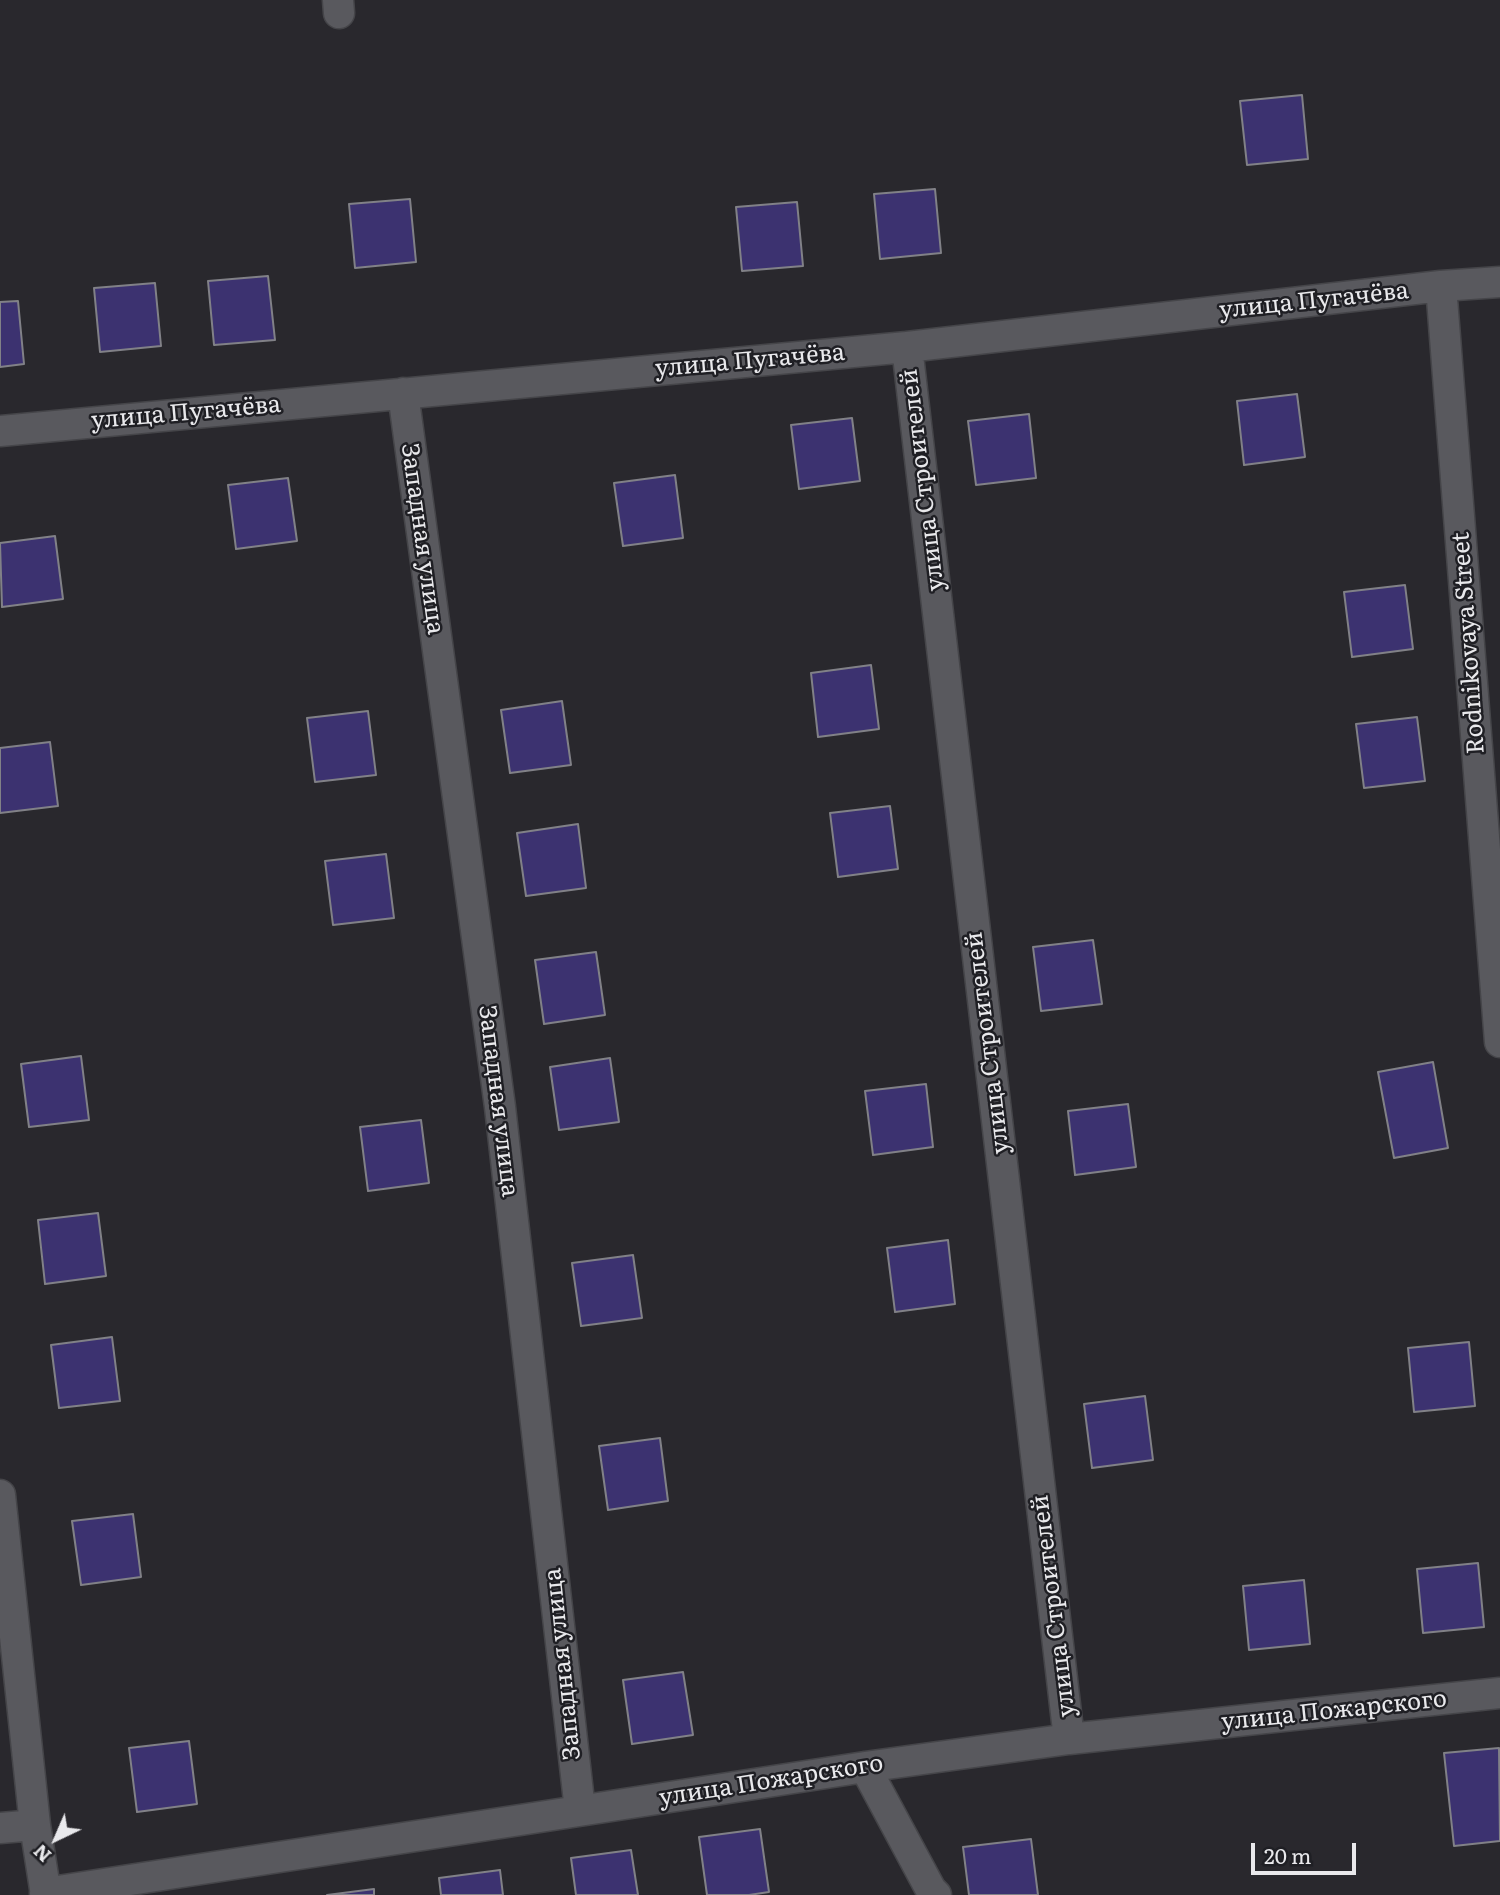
<!DOCTYPE html>
<html>
<head>
<meta charset="utf-8">
<style>
	body { margin:0 }
	#map { position:relative; width:1500px; height:1895px; overflow:hidden; background:#29282d; font-family:Literata,serif }
	canvas { display:block }
	.north { position:absolute; left:21px; top:1804px; width:70px; height:70px; -webkit-text-stroke:5px #1f1f24; paint-order:stroke; rotate:224deg; font-size:19px; font-weight:700; line-height:28px; text-align:center; color:#e9e9ec }
	.north::after { content:''; display:block; margin:auto; width:24px; height:32px; background:#e9e9ec; clip-path:polygon(50% 0,100% 100%,50% 72%,0 100%) }
	.scale { position:absolute; left:1251px; top:1843px; width:105px; height:32px; box-sizing:border-box; border:4px solid #e9e9ec; border-top:0; padding-left:9px; font-size:21px; line-height:24px; white-space:nowrap; color:#e9e9ec; -webkit-text-stroke:5px #1f1f24; paint-order:stroke }
</style>
</head>
<body>
<div id="map">
<canvas width="1500" height="1895"></canvas>
<div class="north">N</div>
<div class="scale">20 m</div>
</div>
<script>
const ctx = document.querySelector('canvas').getContext('2d');
ctx.lineJoin = 'round';
function paint(path, color) {
  ctx.fillStyle = color;
  ctx.fill(path, 'evenodd');
}
function stroke(path, color, width, dash) {
  ctx.strokeStyle = color;
  ctx.lineWidth = width;
  ctx.lineCap = dash ? 'butt' : 'round';
  ctx.setLineDash(dash || []);
  ctx.stroke(path);
}
function write(font, color, halo, rows, align = 'center') {
  ctx.font = font + ' Literata,serif';
  ctx.lineWidth = 5;
  ctx.setLineDash([]);
  ctx.textBaseline = 'middle';
  ctx.strokeStyle = halo;
  ctx.fillStyle = color;
  for (const [text, x, y, turn = 0] of rows) {
    ctx.save();
    ctx.translate(x, y);
    ctx.rotate((+turn || 0) * Math.PI / 180);
    ctx.textAlign = isNaN(turn) ? turn : align;
    if (halo) ctx.strokeText(text, 0, 0);
    ctx.fillText(text, 0, 0);
    ctx.restore();
  }
}
const building = new Path2D(`
	M1302,95L1308,159L1247,165L1240,101Z
	M935,189L941,253L880,259L874,194Z
	M410,199L416,262L355,268L349,204Z
	M797,202L803,266L742,271L736,207Z
	M268,276L275,340L214,345L208,281Z
	M155,283L161,346L100,352L94,288Z
	M18,301L24,364L0,367V302Z
	M1297,394L1305,457L1244,465L1237,401Z
	M1029,414L1036,478L976,485L968,421Z
	M852,418L860,481L799,489L791,425Z
	M675,475L683,538L623,546L614,483Z
	M288,478L297,541L236,549L228,485Z
	M55,536L63,599L2,607L0,543Z
	M1405,585L1413,649L1352,657L1344,592Z
	M871,665L879,729L818,737L811,673Z
	M562,701L571,765L510,773L501,710Z
	M368,711L376,775L315,782L307,718Z
	M1417,717L1425,781L1364,788L1356,724Z
	M50,742L58,806L0,813V748Z
	M890,806L898,869L838,877L830,813Z
	M578,824L586,888L526,896L517,833Z
	M386,854L394,918L333,925L325,861Z
	M1093,940L1102,1004L1041,1011L1033,947Z
	M596,952L605,1015L544,1024L535,960Z
	M81,1056L89,1120L29,1127L21,1064Z
	M610,1058L619,1122L559,1130L550,1067Z
	M1433,1062L1448,1148L1394,1158L1378,1072Z
	M926,1084L933,1147L873,1155L865,1091Z
	M1128,1104L1136,1167L1075,1175L1068,1111Z
	M421,1120L429,1183L368,1191L360,1127Z
	M98,1213L106,1276L45,1284L38,1220Z
	M948,1240L955,1304L895,1312L887,1248Z
	M633,1255L642,1318L581,1326L572,1263Z
	M112,1337L120,1401L59,1408L51,1345Z
	M1469,1342L1475,1406L1414,1412L1408,1348Z
	M1145,1396L1153,1460L1092,1468L1084,1404Z
	M660,1438L668,1501L608,1510L599,1446Z
	M133,1514L141,1577L81,1585L72,1521Z
	M1478,1563L1484,1627L1423,1633L1417,1569Z
	M1304,1580L1310,1644L1249,1650L1243,1586Z
	M683,1672L693,1735L632,1744L623,1680Z
	M189,1741L197,1804L137,1812L129,1748Z
	M1499,1748L1500,1841L1454,1846L1444,1753Z
	M760,1829L769,1892L749,1895H707L699,1837Z
	M1031,1839L1038,1895H969L963,1847Z
	M631,1850L638,1895H576L571,1858Z
	M500,1870L503,1895H441L439,1878Z
	M374,1889V1895H327Z`);
paint(building, '#3c3270');
stroke(building, '#818187', 2);
const street = new Path2D(`
	M338,0L339,13
	M1441,286L1500,1042
	M907,347L1069,1739
	M403,393L500,1107L580,1810
	M0,431L907,347L1441,286L1500,282
	M0,1495L35,1825L46,1895
	M865,1767L931,1890L936,1895
	M0,1828L35,1825
	M45,1893L865,1767L1069,1739L1500,1693`);
stroke(street, '#454549', 33);
stroke(street, '#59595e', 30);
write('24px', '#e9e9ec', '#1f1f24', [
	["улица Пугачёва",1314,301,-6],
	["улица Пугачёва",750,361,-5],
	["улица Пугачёва",186,413,-5],
	["улица Строителей",923,480,-97],
	["Западная улица",422,539,82],
	["Rodnikovaya Street",1469,643,-94],
	["улица Строителей",988,1043,-97],
	["Западная улица",498,1101,83],
	["улица Строителей",1054,1606,-97],
	["Западная улица",563,1664,-96],
	["улица Пожарского",1334,1711,-6],
	["улица Пожарского",771,1781,-9]
]);
</script>
</body>
</html>
